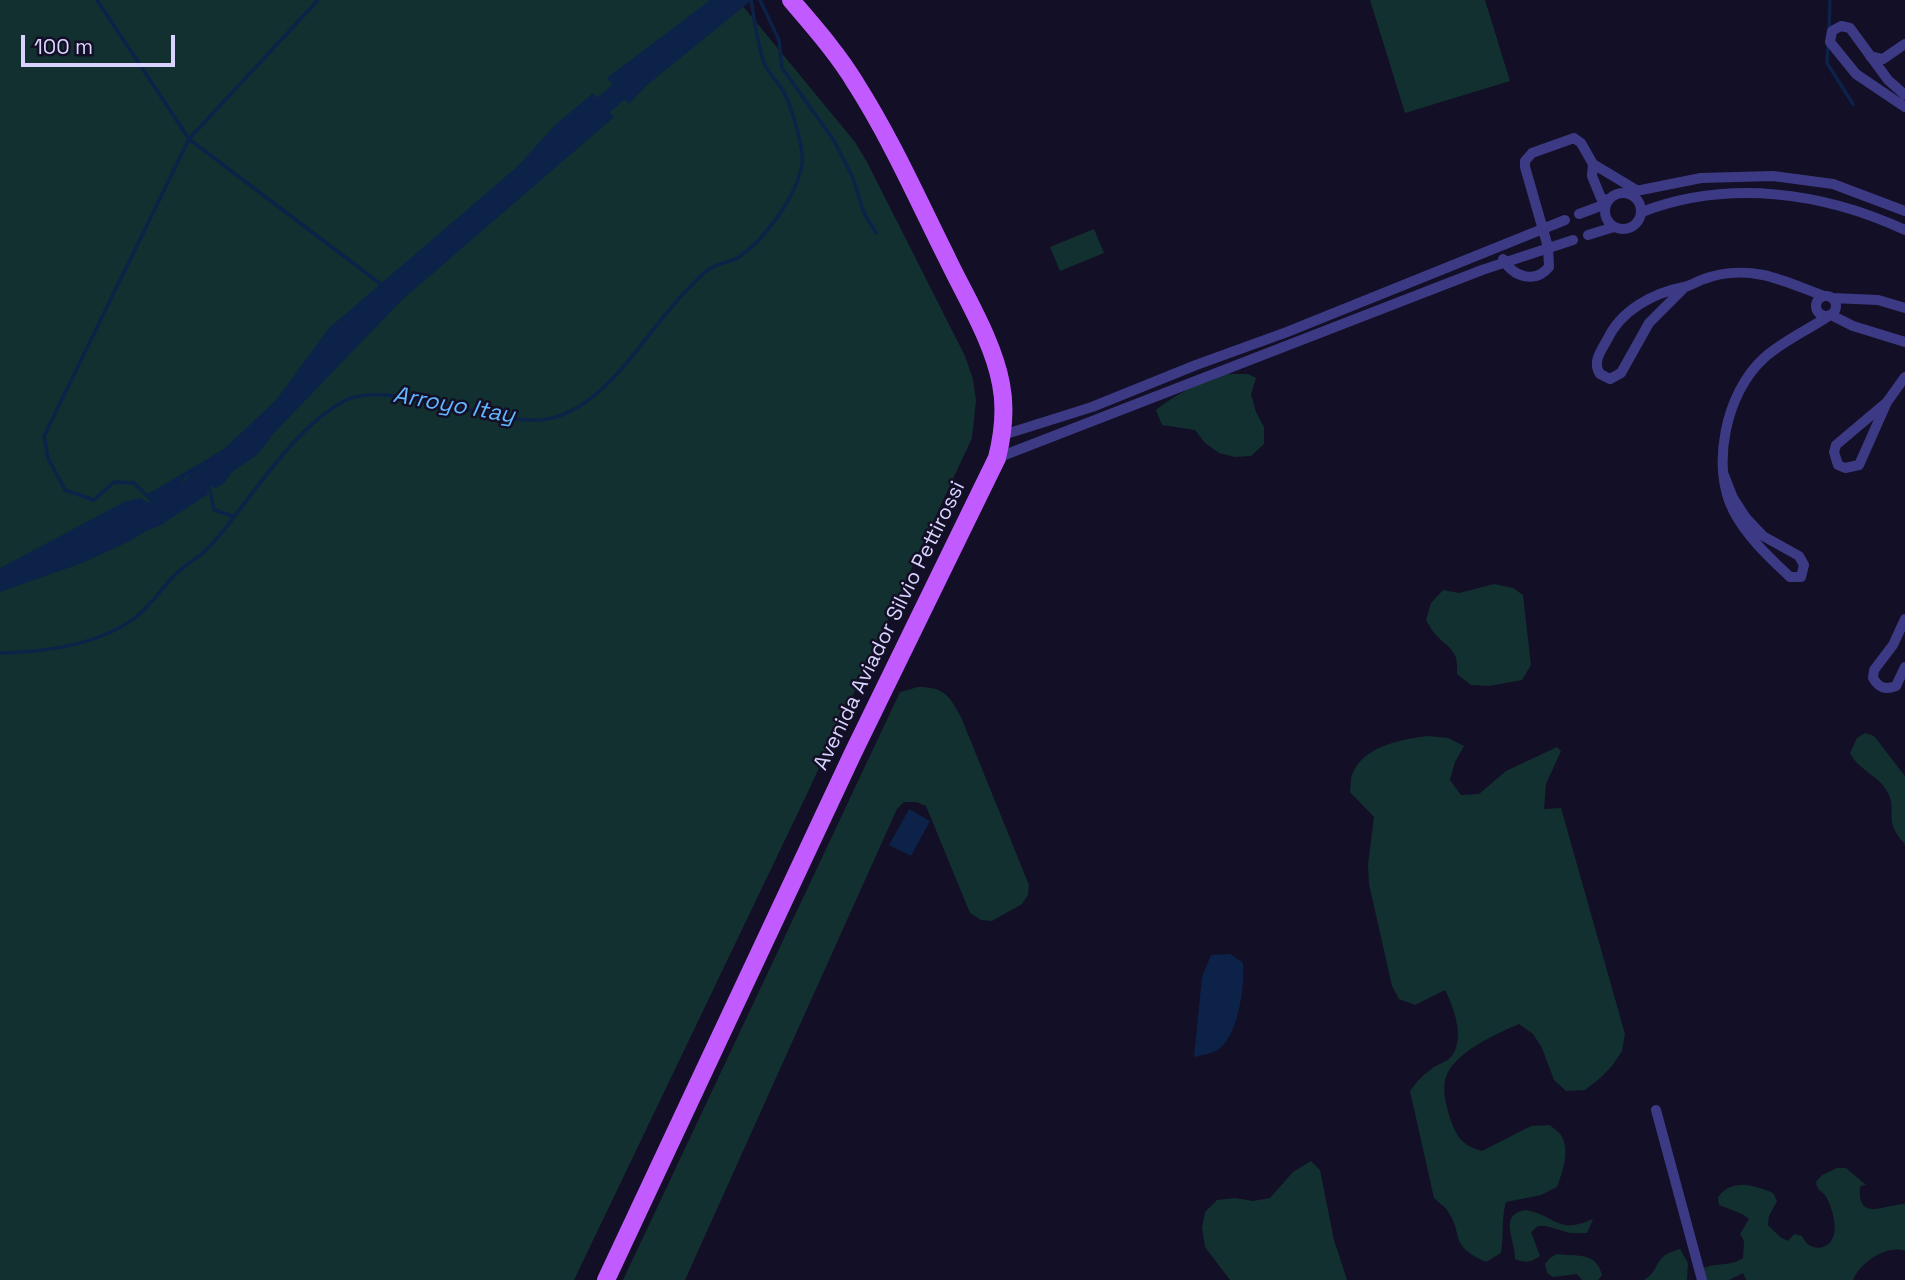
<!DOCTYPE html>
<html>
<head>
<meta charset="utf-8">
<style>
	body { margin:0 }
	#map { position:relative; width:1905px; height:1280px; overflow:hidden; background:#130f26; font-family:"Space Grotesk",sans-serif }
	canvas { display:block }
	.scale { position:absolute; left:21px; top:35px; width:154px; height:32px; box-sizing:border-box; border:4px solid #d9d4ff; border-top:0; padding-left:9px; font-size:21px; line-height:24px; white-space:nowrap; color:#d9d4ff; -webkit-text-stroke:5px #130f26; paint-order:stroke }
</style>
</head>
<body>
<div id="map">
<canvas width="1905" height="1280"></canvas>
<div class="scale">100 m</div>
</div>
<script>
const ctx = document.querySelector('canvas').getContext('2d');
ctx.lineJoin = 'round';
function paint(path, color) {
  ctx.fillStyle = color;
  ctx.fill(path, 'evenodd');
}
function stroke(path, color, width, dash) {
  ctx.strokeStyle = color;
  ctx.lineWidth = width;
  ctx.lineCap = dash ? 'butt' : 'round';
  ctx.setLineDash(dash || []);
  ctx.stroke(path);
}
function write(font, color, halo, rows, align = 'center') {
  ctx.font = font + ' "Space Grotesk",sans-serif';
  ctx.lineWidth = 5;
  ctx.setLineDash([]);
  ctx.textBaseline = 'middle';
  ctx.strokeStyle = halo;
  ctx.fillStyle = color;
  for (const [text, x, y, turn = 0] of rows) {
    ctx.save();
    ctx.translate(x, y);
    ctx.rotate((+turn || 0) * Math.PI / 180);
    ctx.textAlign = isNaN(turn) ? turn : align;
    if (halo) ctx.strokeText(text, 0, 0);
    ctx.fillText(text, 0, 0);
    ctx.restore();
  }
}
paint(new Path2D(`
	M0,0H738L855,142L867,162L965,356L973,379L976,400L972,438L806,796L574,1280H0Z
	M1370,0H1485L1510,81L1405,113Z
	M1094,229L1104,253L1060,271L1050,247Z
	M1228,374H1248L1256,378L1251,394L1256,412L1264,427V444L1251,456L1235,457L1219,453L1205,443L1195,430L1162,425L1156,410C1177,393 1202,381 1228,374Z
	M1494,584L1513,588L1523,595L1531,665L1522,680L1489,686L1471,685L1457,674C1458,649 1451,651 1436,635C1432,631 1429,625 1426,620L1431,603L1443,590L1459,593Z
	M918,687C944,687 949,695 961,717L1029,885L1028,895L1022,904L992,921L981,920L970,913L926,806L916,802H904L897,809L685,1280H623L900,692Z
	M1865,733L1874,736L1905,776V844C1882,820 1898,813 1888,793C1880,776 1859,771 1850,753L1857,738Z
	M1428,736L1448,738L1464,746L1455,762L1450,780L1461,795L1479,794L1506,771L1557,747L1561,751L1546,784L1544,809L1561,808L1625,1034L1622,1051L1612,1066L1599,1079L1585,1090L1566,1091L1554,1080L1542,1048L1533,1034L1519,1024C1496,1034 1459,1050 1447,1074C1441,1088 1446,1105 1450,1118C1457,1138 1462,1145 1482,1151L1531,1126L1550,1125C1553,1128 1560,1132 1562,1137C1570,1152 1562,1173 1557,1187L1541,1195L1506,1202C1501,1220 1504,1235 1501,1253L1486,1262C1447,1244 1465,1236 1447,1210C1444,1206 1438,1202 1434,1198L1410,1091C1417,1081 1424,1074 1434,1067C1439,1064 1445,1062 1449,1059C1467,1042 1454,1008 1445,990L1415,1005L1399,999L1392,986L1369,884L1368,865L1374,817L1350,792C1351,787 1350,780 1352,775C1362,746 1403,739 1428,736Z
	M1311,1161L1320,1170L1334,1240L1347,1280H1230L1205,1247L1202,1228L1205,1212L1217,1200L1235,1198L1253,1201L1270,1198L1293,1172Z
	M1837,1168H1846L1866,1185L1860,1186C1857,1222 1882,1205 1905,1204V1251C1886,1244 1860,1263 1853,1280H1746L1743,1273L1729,1280H1701V1269C1715,1262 1731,1267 1743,1258L1744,1241L1740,1234L1749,1219L1742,1214L1719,1205L1718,1197C1733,1178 1753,1185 1773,1193L1777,1201L1769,1216L1768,1225L1780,1237L1788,1241L1794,1234L1802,1236C1808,1252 1830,1252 1834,1234C1837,1224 1831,1204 1825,1195C1820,1190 1817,1190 1816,1182L1822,1175Z
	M1526,1210C1557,1216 1557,1235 1593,1219L1587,1233H1570L1546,1226H1538L1531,1232L1540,1256C1531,1263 1525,1263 1515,1259C1516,1240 1497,1214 1526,1210Z
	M1680,1249L1688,1263L1687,1280H1644C1662,1269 1652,1256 1680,1249Z
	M1557,1254C1577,1257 1596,1251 1602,1275L1598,1280H1582L1577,1274L1553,1277L1547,1273L1545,1264L1550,1258Z`), '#12302f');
paint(new Path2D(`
	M710,0H752L647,85L629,104L607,78Z
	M593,93L614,117L402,300L275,432L257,455L232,472L225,482L215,489L209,473C184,466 187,481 171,496L153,499L148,494L224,449L276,400L329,328L518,166L554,126Z
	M194,476L205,478L208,494L161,525L146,531L130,541L82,563L0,592V568L124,502L140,498L156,506L169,505L181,500Z
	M909,809L930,821L911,856L889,845Z
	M1230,954L1243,963C1245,986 1238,1039 1216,1051C1209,1054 1201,1055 1194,1057L1202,977L1211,955Z`), '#0c2248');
stroke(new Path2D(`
	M97,0L189,139L44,436L48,458L65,490L94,500L114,482L134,483L152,501L177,497L193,472L207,475L214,510L233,516
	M318,0L189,139L382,285
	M760,0L779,40L782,68L833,139L853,178L864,213L876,233
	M1829,29L1830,0
	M1828,44L1827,63L1853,104
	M0,653C45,652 101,645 137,616C153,604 163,585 178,572C186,564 198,558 206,550C226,530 242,506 259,484C284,453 308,421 344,401C387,379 487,423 539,420C604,416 646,329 689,288C695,281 703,273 711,268C720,263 731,262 739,257C765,239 797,196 802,164C805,150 790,102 782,89C777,81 769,74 765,65C757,45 755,21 751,0`), '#0c2248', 3.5);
stroke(new Path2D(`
	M584,122L638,75
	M142,519L208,478L229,459`), '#0c2248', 19);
stroke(new Path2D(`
	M1870,56L1883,59L1905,44
	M1905,95L1888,80L1850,28L1841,26L1832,31L1830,42L1856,74L1905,107
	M1593,164L1592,176L1601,198L1609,200
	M1631,192L1701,178L1773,176L1833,184L1905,211
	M1605 211a18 18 0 1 1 36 0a18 18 0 1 1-36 0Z
	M1642,212C1728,179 1823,192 1905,230
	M1579,214L1606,204
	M1588,235L1614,227
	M1503,259C1513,277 1535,284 1549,267L1548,247L1525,167V161L1532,153L1574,138L1581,143L1593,164L1638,191
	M1685,287L1649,323L1621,373L1610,379L1600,374C1592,362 1601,351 1607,340C1621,310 1653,293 1684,287C1691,286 1697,281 1704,279C1722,272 1744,271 1763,275C1783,279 1804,289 1824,296
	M1816 306a10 10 0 1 1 20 0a10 10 0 1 1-20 0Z
	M1832,298L1878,300L1905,308
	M1831,315L1853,326L1905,342
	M1887,402L1836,445L1834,452L1838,465L1845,468L1859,465L1887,402L1905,377
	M1003,435L1092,407L1196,365L1287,332L1565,220
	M997,458L1482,270L1573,240
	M1724,475L1733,498L1746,518L1763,536L1799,556L1804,565L1801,577H1790C1770,558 1747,537 1734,512C1710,467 1726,392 1764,358C1783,341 1806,331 1827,317
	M1905,619L1893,645L1874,670L1873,678C1879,688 1885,690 1896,686L1905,667
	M1656,1110L1702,1280`), '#3d3a85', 10);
stroke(new Path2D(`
	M606,1280L853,753L997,458C1003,434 1006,409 1001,384C993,341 966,298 947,258C918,200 891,139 856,84C838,54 814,27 791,0`), '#c25bff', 18);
write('21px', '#d9d4ff', '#130f26', [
	["Avenida Aviador Silvio Pettirossi",890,626,-64]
]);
write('italic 23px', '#62b6ff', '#130f26', [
	["Arroyo Itay",454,406,10]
]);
</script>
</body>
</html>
